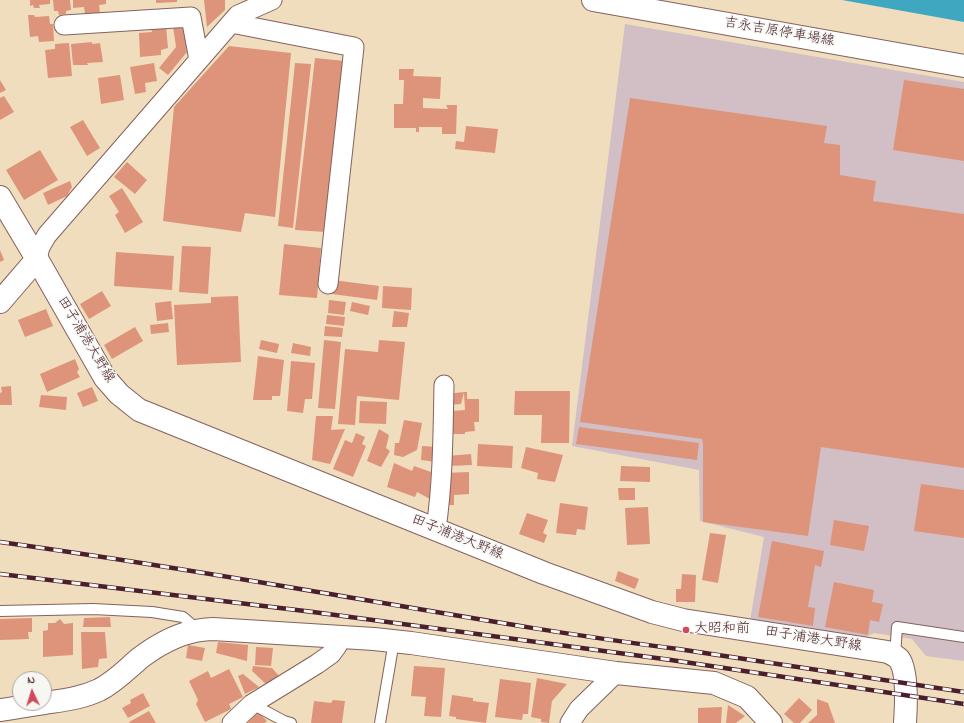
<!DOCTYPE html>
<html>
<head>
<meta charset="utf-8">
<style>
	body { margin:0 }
	#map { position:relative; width:964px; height:723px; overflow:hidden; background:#f0ddbd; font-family:"Indie Flower",sans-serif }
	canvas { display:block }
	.north { position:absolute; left:12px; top:671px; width:40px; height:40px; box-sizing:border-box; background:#f6f6f2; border:1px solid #b1a0a2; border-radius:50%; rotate:356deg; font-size:11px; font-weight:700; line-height:16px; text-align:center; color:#4a1f2b }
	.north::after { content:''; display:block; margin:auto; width:14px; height:18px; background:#d1495b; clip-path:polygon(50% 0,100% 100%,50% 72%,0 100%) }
</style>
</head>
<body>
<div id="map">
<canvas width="964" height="723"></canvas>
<div class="north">N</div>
</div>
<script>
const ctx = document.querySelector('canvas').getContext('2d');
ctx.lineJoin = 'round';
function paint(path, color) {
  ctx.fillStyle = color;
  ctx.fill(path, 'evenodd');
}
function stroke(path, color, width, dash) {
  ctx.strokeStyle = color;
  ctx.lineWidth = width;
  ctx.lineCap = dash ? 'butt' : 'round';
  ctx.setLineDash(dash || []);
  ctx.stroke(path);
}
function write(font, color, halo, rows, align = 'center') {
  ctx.font = font + ' "Indie Flower","Klee One",sans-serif';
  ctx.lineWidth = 3;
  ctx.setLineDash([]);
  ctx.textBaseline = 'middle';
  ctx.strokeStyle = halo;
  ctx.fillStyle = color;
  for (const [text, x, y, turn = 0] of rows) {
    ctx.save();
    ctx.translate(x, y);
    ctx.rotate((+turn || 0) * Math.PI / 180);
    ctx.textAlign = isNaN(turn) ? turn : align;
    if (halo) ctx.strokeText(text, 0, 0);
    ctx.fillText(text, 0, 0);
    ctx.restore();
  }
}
paint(new Path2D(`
	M625,24L964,82V661L926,656L912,639L874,633L858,641L750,621L764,537L700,521L699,470L572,446Z`), '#d2bec5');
paint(new Path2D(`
	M842,0H964V22Z`), '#3fa8c0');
paint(new Path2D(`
	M30,0H50V4L39,5L40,8H34L33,5L30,6Z
	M53,0H70L71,10L66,11V14L59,15L58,11H54Z
	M73,0H106V4L99,5L100,13L85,14L84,7L73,8Z
	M156,0H177V2L156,3Z
	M204,0H225V10L207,27Z
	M28,15H34L35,17L49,16L50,24H53L54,41L39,42L38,36L30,37Z
	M183,25L187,52L168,75L159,68L176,47L173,26Z
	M166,26L168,48L161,50V55L140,57L139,33L152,32L151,28Z
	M92,42V44L100,43L103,62L87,63L88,65H73L71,44Z
	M69,43L72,76L48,78L45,50L55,49V44Z
	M229,46L291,53L275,217L245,213L241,232L163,221L174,107Z
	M315,58L345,61L326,232L295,230Z
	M154,63L157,81L145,83L146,92L135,94L130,67Z
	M295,63L311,64L293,228L278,226Z
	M399,69H414L413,76L441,77L440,99L423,98V108L448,109L446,105H457L456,134H442V127H419V132H416V128H394V104H403L404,80H399Z
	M120,75L124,100L101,104L98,78Z
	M0,80L6,90L0,93Z
	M904,80L964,89V161L893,150Z
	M4,96L14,112L0,120V98Z
	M630,98L827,126L824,143L840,145V175L876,181L873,201L964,214V468L821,447L808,536L703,522V444L702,439L580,422Z
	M83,120L100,148L87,156L70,127Z
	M466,126L498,129L495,153L455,149L456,141L464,142Z
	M40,150L58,180L24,200L6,170Z
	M127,162L147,180L135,194L114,177Z
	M70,181L72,187L67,196L48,205L43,193Z
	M122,188L143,222L125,233L115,215L119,212L109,196Z
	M284,244L321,248L317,298L279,295Z
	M182,246L211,247L208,294L179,292Z
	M0,250L4,260L0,262Z
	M116,252L174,256L172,290L114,286Z
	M333,280L379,286L377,300L332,294Z
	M383,286L412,288L411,310L382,308Z
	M102,291L111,306L89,319L80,304Z
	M238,296L241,362L177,365L174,305L211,303V297Z
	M329,300L346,302L344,315L328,313Z
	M171,301L173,319L157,321L155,303Z
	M352,302L370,306L368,315L350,311Z
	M46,309L53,326L25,337L18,320Z
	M394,311L409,313L407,327H392Z
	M327,315L345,317L344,326L326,324Z
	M168,323L169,332L151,334L150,325Z
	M325,326L343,328L342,337L324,336Z
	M135,327L143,341L112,359L104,345Z
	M261,340L279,344L277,353L259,349Z
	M324,340L341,342L335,409L318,408Z
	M379,340L405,342L399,400L357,396L355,425L338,424L345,349L378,352Z
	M293,343L311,347L310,356L291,353Z
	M258,356L284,360L280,396H272V400H253Z
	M75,359L79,369L77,372L80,377L47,392L40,374Z
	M291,361L315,363L312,399H305L303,413L287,411Z
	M11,386L12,405H0V393L2,392L1,387Z
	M92,387L98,401L83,407L77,393Z
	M515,391H570L569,443H541L542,415H514Z
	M464,392L461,404L447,405L446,394Z
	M464,392H467V399H479V422H474L475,431L465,432V434H452L451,411L465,410Z
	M41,395L67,397L66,410L39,407Z
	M360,401L387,402L386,424L359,423Z
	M316,416H333L331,430L345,429L330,464L312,460Z
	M404,420L422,423L417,450L403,457L394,455L395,443H399Z
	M579,427L699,443L697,460L576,444Z
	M379,429L389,435L386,448L390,451L381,467L367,461Z
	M356,433L365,437L362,444L366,446L353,477L333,469L345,440L352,443Z
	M478,444L513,446L512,468L477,466Z
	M422,446L437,447L436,462L421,460Z
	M526,447L563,455L555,482L537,479L538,473L521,468Z
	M471,454L472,465L448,466L447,456Z
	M394,463L412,471L414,466L431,472L430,499L417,492L415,497L387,487Z
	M621,466L650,467V482L620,481Z
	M469,472V494L454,495V505H445L444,473Z
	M921,484L964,490V538L914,531Z
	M618,488H635V500H619Z
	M560,503L588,507L585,530L577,529L576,535L556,533Z
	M648,507L650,544L627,545L625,508Z
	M527,513L548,520L543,533L547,535L544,543L519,534Z
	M834,520L869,526L864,551L830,545Z
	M710,533L726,535L718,583L702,580Z
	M772,541L824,551L821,567L815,565L808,607L815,608L813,626L758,617Z
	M618,571L639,579L635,589L615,581Z
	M682,574L696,575L695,602H676V589H681Z
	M834,582L874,590L872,602L883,604L879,622L870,620L868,635L825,627Z
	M110,617L111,627H83L84,618Z
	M32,618V632H28L29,639L0,640V619Z
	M60,619L64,624L73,623V655L43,657V631L48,630V623H55Z
	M81,632H105L107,658L99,659L98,667L82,669Z
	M218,642L248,645L247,661L216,653Z
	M188,645L205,648L202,661L186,658Z
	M256,647L273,648L271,666L255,665Z
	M253,666L272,668L281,678L268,686L252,671Z
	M414,666L445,668L441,717L424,716L426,697L411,696Z
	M229,669L243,697L229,704L231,709L205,722L196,704L198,700L189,681L208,671L211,678Z
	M243,674L259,687L245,694L238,676Z
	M537,678L567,684L552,701L549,723L541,722V719L531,717Z
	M500,679L531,683L528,714H523L522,720L495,717Z
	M143,693L150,706L128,718L122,708L131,703L130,700Z
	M452,695L473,698V701L489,703L486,723L456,719V717L449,716Z
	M799,698L812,710L800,723H794L784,714Z
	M817,699L828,703L835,723H808L817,715Z
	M333,700L345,701L342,723H311L314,701L331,703Z
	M728,705L745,716L736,723H726Z
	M722,707L721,723H698V708Z
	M149,711L156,723H130L129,722Z
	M258,712L267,721L265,723H248Z`), '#de947a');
const lane = new Path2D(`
	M0,611L93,609L152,612L183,617L190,623L194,631
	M895,656L897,627L964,637
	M252,704L284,721L291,723
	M380,723L394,641`);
const street = new Path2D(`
	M231,23L354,47L328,284
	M64,25L191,17L199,60
	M37,259L40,247L47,235L238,15L272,0
	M436,529C443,481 443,433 444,385
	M232,723L252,704L317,664L331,654L337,646L341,637
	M570,723L579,709L616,673`);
const secondary = new Path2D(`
	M593,0L964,66
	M0,197L37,259L105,378L119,394L139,410L544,573L652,612L683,620L709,624L888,652C892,654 896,656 899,659C908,671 906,708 905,723
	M0,302L37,259
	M0,710C15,708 30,705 45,703C64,700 82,698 99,690C115,682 127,669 140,658C156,646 175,635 195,631C201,630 207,629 213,629L374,639L411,643L616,673L714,683L747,697L771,723`);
stroke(lane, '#84625e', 12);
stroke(street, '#84625e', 21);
stroke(secondary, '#84625e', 24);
stroke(lane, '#fff', 10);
stroke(street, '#fff', 19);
stroke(secondary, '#fff', 22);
const rail = new Path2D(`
	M0,542C100,556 200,572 300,589C426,610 551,633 678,649L964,692
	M0,574L313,612L671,660L964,704`);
stroke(rail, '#4a1f2b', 4.5);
stroke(rail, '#f6f6f2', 3, [9]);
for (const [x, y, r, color] of [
	[686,630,4,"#d1495b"]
]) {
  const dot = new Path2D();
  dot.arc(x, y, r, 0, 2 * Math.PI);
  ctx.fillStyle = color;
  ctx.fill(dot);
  stroke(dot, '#f6f6f2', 1.5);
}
write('14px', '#4a1f2b', '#f6f6f2', [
	["吉永吉原停車場線",779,33,10],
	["田子浦港大野線",85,340,59],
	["田子浦港大野線",457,538,22],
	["田子浦港大野線",813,640,9]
]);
write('14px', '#4a1f2b', '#f6f6f2', [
	["大昭和前",694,630]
], 'left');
</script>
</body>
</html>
